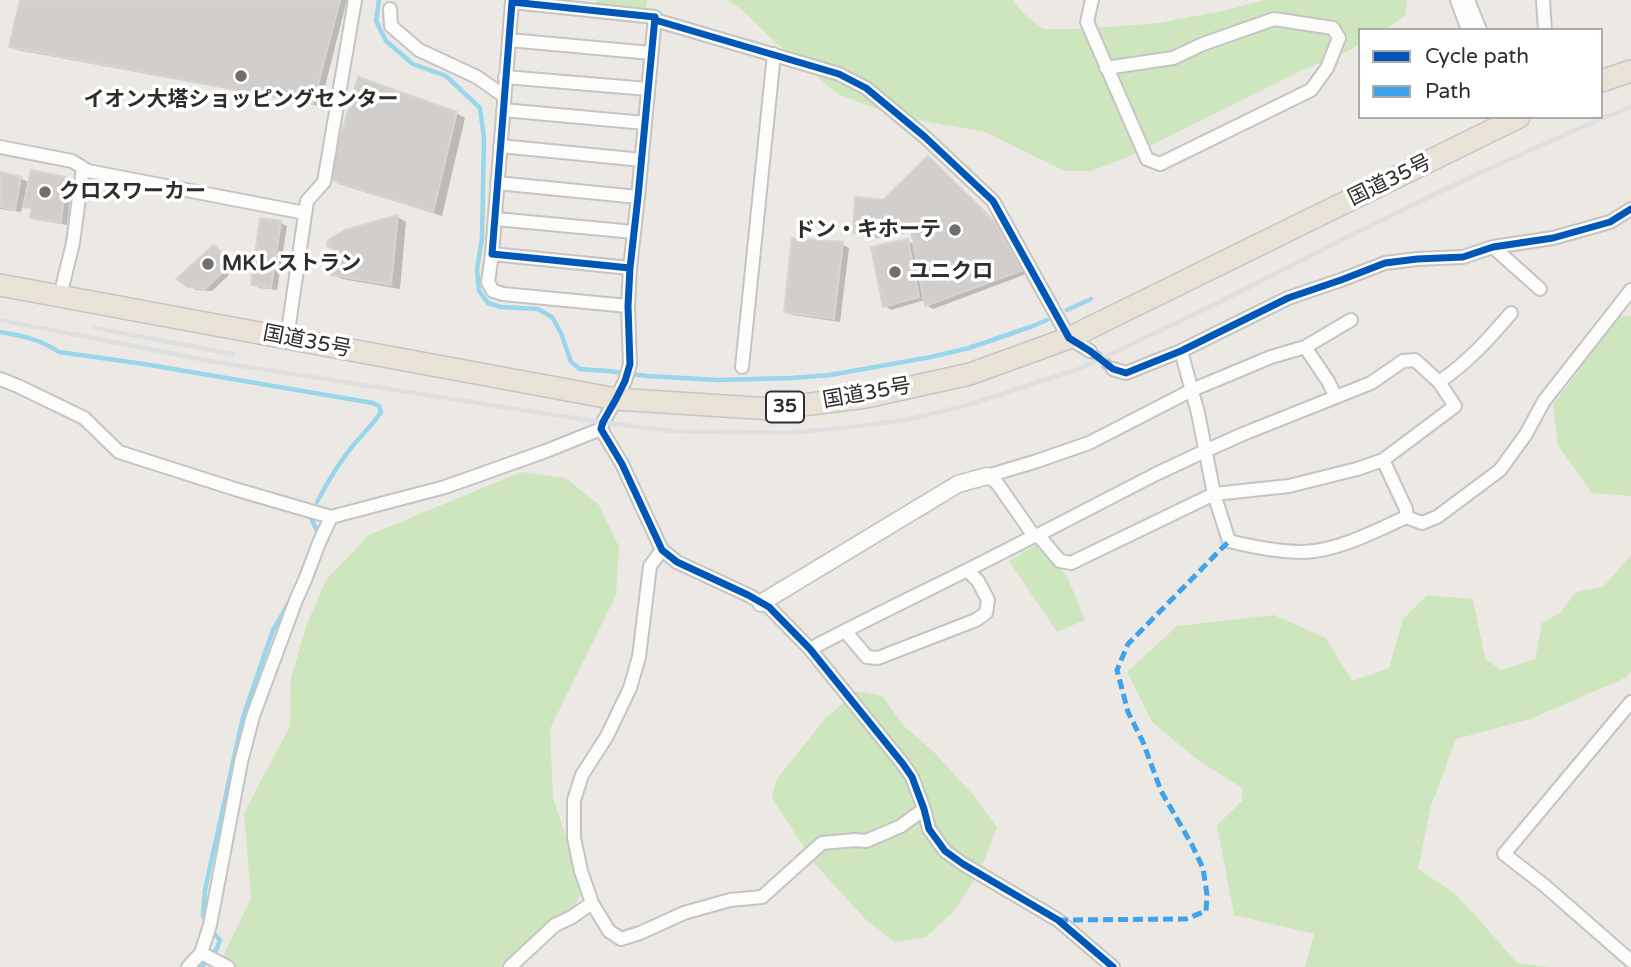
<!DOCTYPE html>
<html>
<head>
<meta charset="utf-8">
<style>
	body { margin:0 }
	#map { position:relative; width:1631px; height:967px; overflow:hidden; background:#ece8e4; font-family:"Varela Round",sans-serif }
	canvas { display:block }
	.legend { position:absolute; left:1358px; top:28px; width:245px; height:91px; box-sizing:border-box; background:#fff; border:2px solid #ababab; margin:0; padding:9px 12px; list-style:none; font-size:21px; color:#2e2e2e }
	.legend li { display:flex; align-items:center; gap:14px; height:35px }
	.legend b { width:35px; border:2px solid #ababab }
</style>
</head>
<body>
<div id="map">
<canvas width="1631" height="967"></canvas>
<ul class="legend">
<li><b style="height:9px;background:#0057b8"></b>Cycle path</li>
<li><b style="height:9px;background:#3ea3eb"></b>Path</li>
</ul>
</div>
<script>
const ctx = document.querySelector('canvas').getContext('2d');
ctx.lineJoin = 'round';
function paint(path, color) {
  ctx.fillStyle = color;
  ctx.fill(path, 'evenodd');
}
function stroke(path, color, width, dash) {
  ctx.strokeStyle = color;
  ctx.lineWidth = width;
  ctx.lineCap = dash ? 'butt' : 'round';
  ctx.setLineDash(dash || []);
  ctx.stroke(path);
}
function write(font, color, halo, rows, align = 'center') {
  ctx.font = font + ' "Varela Round","Noto Sans JP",sans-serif';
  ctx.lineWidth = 7;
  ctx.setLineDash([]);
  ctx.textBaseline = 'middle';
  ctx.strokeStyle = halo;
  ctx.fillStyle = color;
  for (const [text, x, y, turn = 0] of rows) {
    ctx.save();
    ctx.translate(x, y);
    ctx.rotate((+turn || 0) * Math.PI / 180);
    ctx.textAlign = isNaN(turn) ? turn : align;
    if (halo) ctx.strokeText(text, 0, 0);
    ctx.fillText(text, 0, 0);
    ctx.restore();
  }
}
paint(new Path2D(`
	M596,0H647L646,11L595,6Z
	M727,0H1013L1023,13L1043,29H1082L1159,23L1227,10L1264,0H1407L1405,15L1385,30H1360V44L1344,53L1301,71L1128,157L1091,171H1065L985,132L895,116L838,94L777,44L741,9Z
	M1631,316V496L1592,493L1558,445L1553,405L1618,317Z
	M521,472L566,478L599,505L619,547L616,595L550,729L553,798L583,888L569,921L520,967H218L251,898L244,813L290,726L291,678L307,624L326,580L369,535Z
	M1037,544L1067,576L1085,620L1057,632L1009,561Z
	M1631,555V671L1625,678L1530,719L1456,739L1431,806L1418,869L1453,892L1478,918L1517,963L1549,967H1305L1314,934L1234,915L1217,825L1242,801V788L1198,760L1152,722L1127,672L1177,626L1274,615L1326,638L1352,681L1389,668L1403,619L1427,595L1473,599L1485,658L1501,670L1535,659L1542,623L1560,613L1576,592L1603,587Z
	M856,691L882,696L904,726L934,752L975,797L997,827L979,873L955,910L926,937L895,942L865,919L814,863L772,798L776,780L824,720Z`), '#cee6be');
paint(new Path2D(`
	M22,0H347L320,106L17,50L11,47Z
	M456,113L465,118L442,216L339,184L330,179Z
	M928,159L934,162L1000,226L1029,273L933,309L926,305L925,300L891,310L885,306L908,241L915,245L912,230L889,239L861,236L855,233Z
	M0,174L20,178L30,183L66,179L72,183L67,225L38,220L32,217L33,210L23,205L21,212L0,209Z
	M398,217L406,222L400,289L342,279L333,274Z
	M280,223L287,226L277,290L259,288L253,284Z
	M842,244L849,248L840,322L793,315L786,311Z
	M214,247L221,251L230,261L228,276L212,291L196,290L179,279Z`), '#0003');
stroke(new Path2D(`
	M379,0L376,21L386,41L413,64L446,76L480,108L484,138L482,238L477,270L479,291L488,303L501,307L538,309L552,317L561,333L571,362L580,369L608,371L647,376L718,380L791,378L830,375L931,357L969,348L1033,326L1047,320
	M1067,310L1091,299
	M0,332C22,336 40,339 59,352L144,364L373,403L379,406L381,412C373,424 364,433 355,443C340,461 328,481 317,502
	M311,518L318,533L317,538
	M207,923L203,915L205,890L243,717L273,630L289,603
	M200,967C211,960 216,953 220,940L211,931`), '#99d6ec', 4.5);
const building = new Path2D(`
	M20,0H340L313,104L9,47Z
	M358,77L457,112L433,212L328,179Z
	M928,156L994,221L1023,270L925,306L910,226L881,236L853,233L855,197L883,200Z
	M31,170L66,177L61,223L30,218L32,208L23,207Z
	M0,172L21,177L15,210L0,207Z
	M398,215L391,285L331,275L334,250L327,246L328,240L345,230Z
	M260,218L281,221L271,288L251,285Z
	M792,238L843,242L834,319L784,312Z
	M908,239L919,297L883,307L871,247Z
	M214,245L224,256L222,273L205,289L187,287L176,279Z`);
paint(building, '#d1cecb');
stroke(building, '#d7d4d0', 2);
stroke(new Path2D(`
	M1090,351L1113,369`), '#c6c3c0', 12, [12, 6]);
const minor = new Path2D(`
	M1092,0L1087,22L1147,159L1160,164L1311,90L1327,68L1339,38L1333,28L1274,19L1203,44L1173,58L1106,68
	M1457,0L1468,30
	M1468,0L1480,30
	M1543,0L1545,30
	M390,9L391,26L419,50L477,77L504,96
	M655,20L839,74L866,88L925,137L993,201L1069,338L1090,351
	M509,40L651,53
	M505,77L648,89
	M503,110L645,123
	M500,146L642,160
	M0,147L72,161L88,171L305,213
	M497,183L638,197
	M496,219L634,232
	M1493,247L1540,289
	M492,254L488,282L493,291L503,294L628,306
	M630,268L492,254L512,2L655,17L638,197L630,268L628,306L630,364L625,381L616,399L603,422L601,429L622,464L662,550L677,562L748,595L769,607L810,649L903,764L912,777L924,809L929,829L945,851L963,864L1058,920L1113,967
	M60,296L73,243L83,168
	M287,338L307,201L324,182L355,0
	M1305,347L1351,320
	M1181,351L1198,413L1214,494L1289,486L1357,469L1383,460L1455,406L1439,382
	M742,367L774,54
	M1113,369L1126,373L1181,351L1288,298L1341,280L1385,263L1417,259L1463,257L1493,247L1553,238L1610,222L1631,209
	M0,379L18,386L84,418L119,452L238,490L331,517L445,487L546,451L601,429
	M987,476L1034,462L1089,443L1192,390L1271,357L1305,347L1328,381L1336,397
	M987,476L997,483L1034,536
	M1406,517L1422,523L1437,517L1500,470L1526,434L1544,401L1631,290
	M1038,535L1156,474L1205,451L1243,434L1371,383L1403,361L1415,360L1439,382C1467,363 1489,339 1511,313
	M662,550L650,566L639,657L630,688L607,736L582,775L574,800V838L581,871L592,903L609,931L621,939L640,933L684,913L730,900L762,897L822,843L855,840L866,841L901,826L924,809
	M845,631L867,657L878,658L976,620L986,613L988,600L978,581L968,571
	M810,649C884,610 960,575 1034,536L1038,535L1060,561L1071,563L1214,494L1229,541C1253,547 1278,552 1304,552C1337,551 1376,531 1406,517V509L1383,460
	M1631,702L1504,854L1544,885L1631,961
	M201,953L228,967
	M188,967L201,953L210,925L241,762L253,716L296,600L305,580L319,543L331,517
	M510,967L555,925L572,917L592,903`);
const tertiary = new Path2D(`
	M761,603L958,484L987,476`);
const trunk = new Path2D(`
	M1601,81L1631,71
	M0,285L616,399L771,409L866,397L970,374L1069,338L1519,117`);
stroke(minor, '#c5c4c5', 16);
stroke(tertiary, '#c5c4c5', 19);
stroke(trunk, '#c6c5c4', 24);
stroke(minor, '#fcfcfb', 12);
stroke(tertiary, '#fcfcfb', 16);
stroke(trunk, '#e9e2d6', 21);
stroke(new Path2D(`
	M0,320L210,361L599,422L670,431L788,433L852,427L906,420L964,406L1079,369L1218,303L1353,234L1477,174L1607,116L1631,107
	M95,328L233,354`), '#dfdfe1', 4.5);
stroke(new Path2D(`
	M1058,920L1186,919L1206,911L1207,895L1203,868L1192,845L1161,791L1143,742L1128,712L1117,670L1128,644L1229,541`), '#3ea3eb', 5, [10, 5]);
stroke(new Path2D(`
	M655,20L839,74L866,88L925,137L993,201L1069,338L1090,351L1113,369L1126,373L1181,351L1288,298L1341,280L1385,263L1417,259L1463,257L1493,247L1553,238L1610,222L1631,209
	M630,268L492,254L512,2L655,17L638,197L630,268L628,306L630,364L625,381L616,399L603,422L601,429L622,464L662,550L677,562L748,595L769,607L810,649L903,764L912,777L924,809L929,829L945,851L963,864L1058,920L1113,967`), '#0057b8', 7);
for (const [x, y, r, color] of [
	[241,76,7,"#706f6e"],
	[45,192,7,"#706f6e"],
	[955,230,7,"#706f6e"],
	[208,264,7,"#706f6e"],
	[895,272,7,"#706f6e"]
]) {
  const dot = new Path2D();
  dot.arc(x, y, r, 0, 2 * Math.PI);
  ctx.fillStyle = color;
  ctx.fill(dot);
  stroke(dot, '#fff', 2.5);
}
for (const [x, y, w] of [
	[785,407,38]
]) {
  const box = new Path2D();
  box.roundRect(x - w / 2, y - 15.5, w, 31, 5);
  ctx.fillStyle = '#fff';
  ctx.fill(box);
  stroke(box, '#2e2e2e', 2);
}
write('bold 19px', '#2e2e2e', null, [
	["35",785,407]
]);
write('bold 21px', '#2e2e2e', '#fff', [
	["イオン大塔ショッピングセンター",241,100,"center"],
	["クロスワーカー",59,192],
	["ドン・キホーテ",941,230,"right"],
	["MKレストラン",222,264],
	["ユニクロ",909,272]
], 'left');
write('21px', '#2e2e2e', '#fff', [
	["国道35号",1390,181,-26],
	["国道35号",307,342,11],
	["国道35号",867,394,-10]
]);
</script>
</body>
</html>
